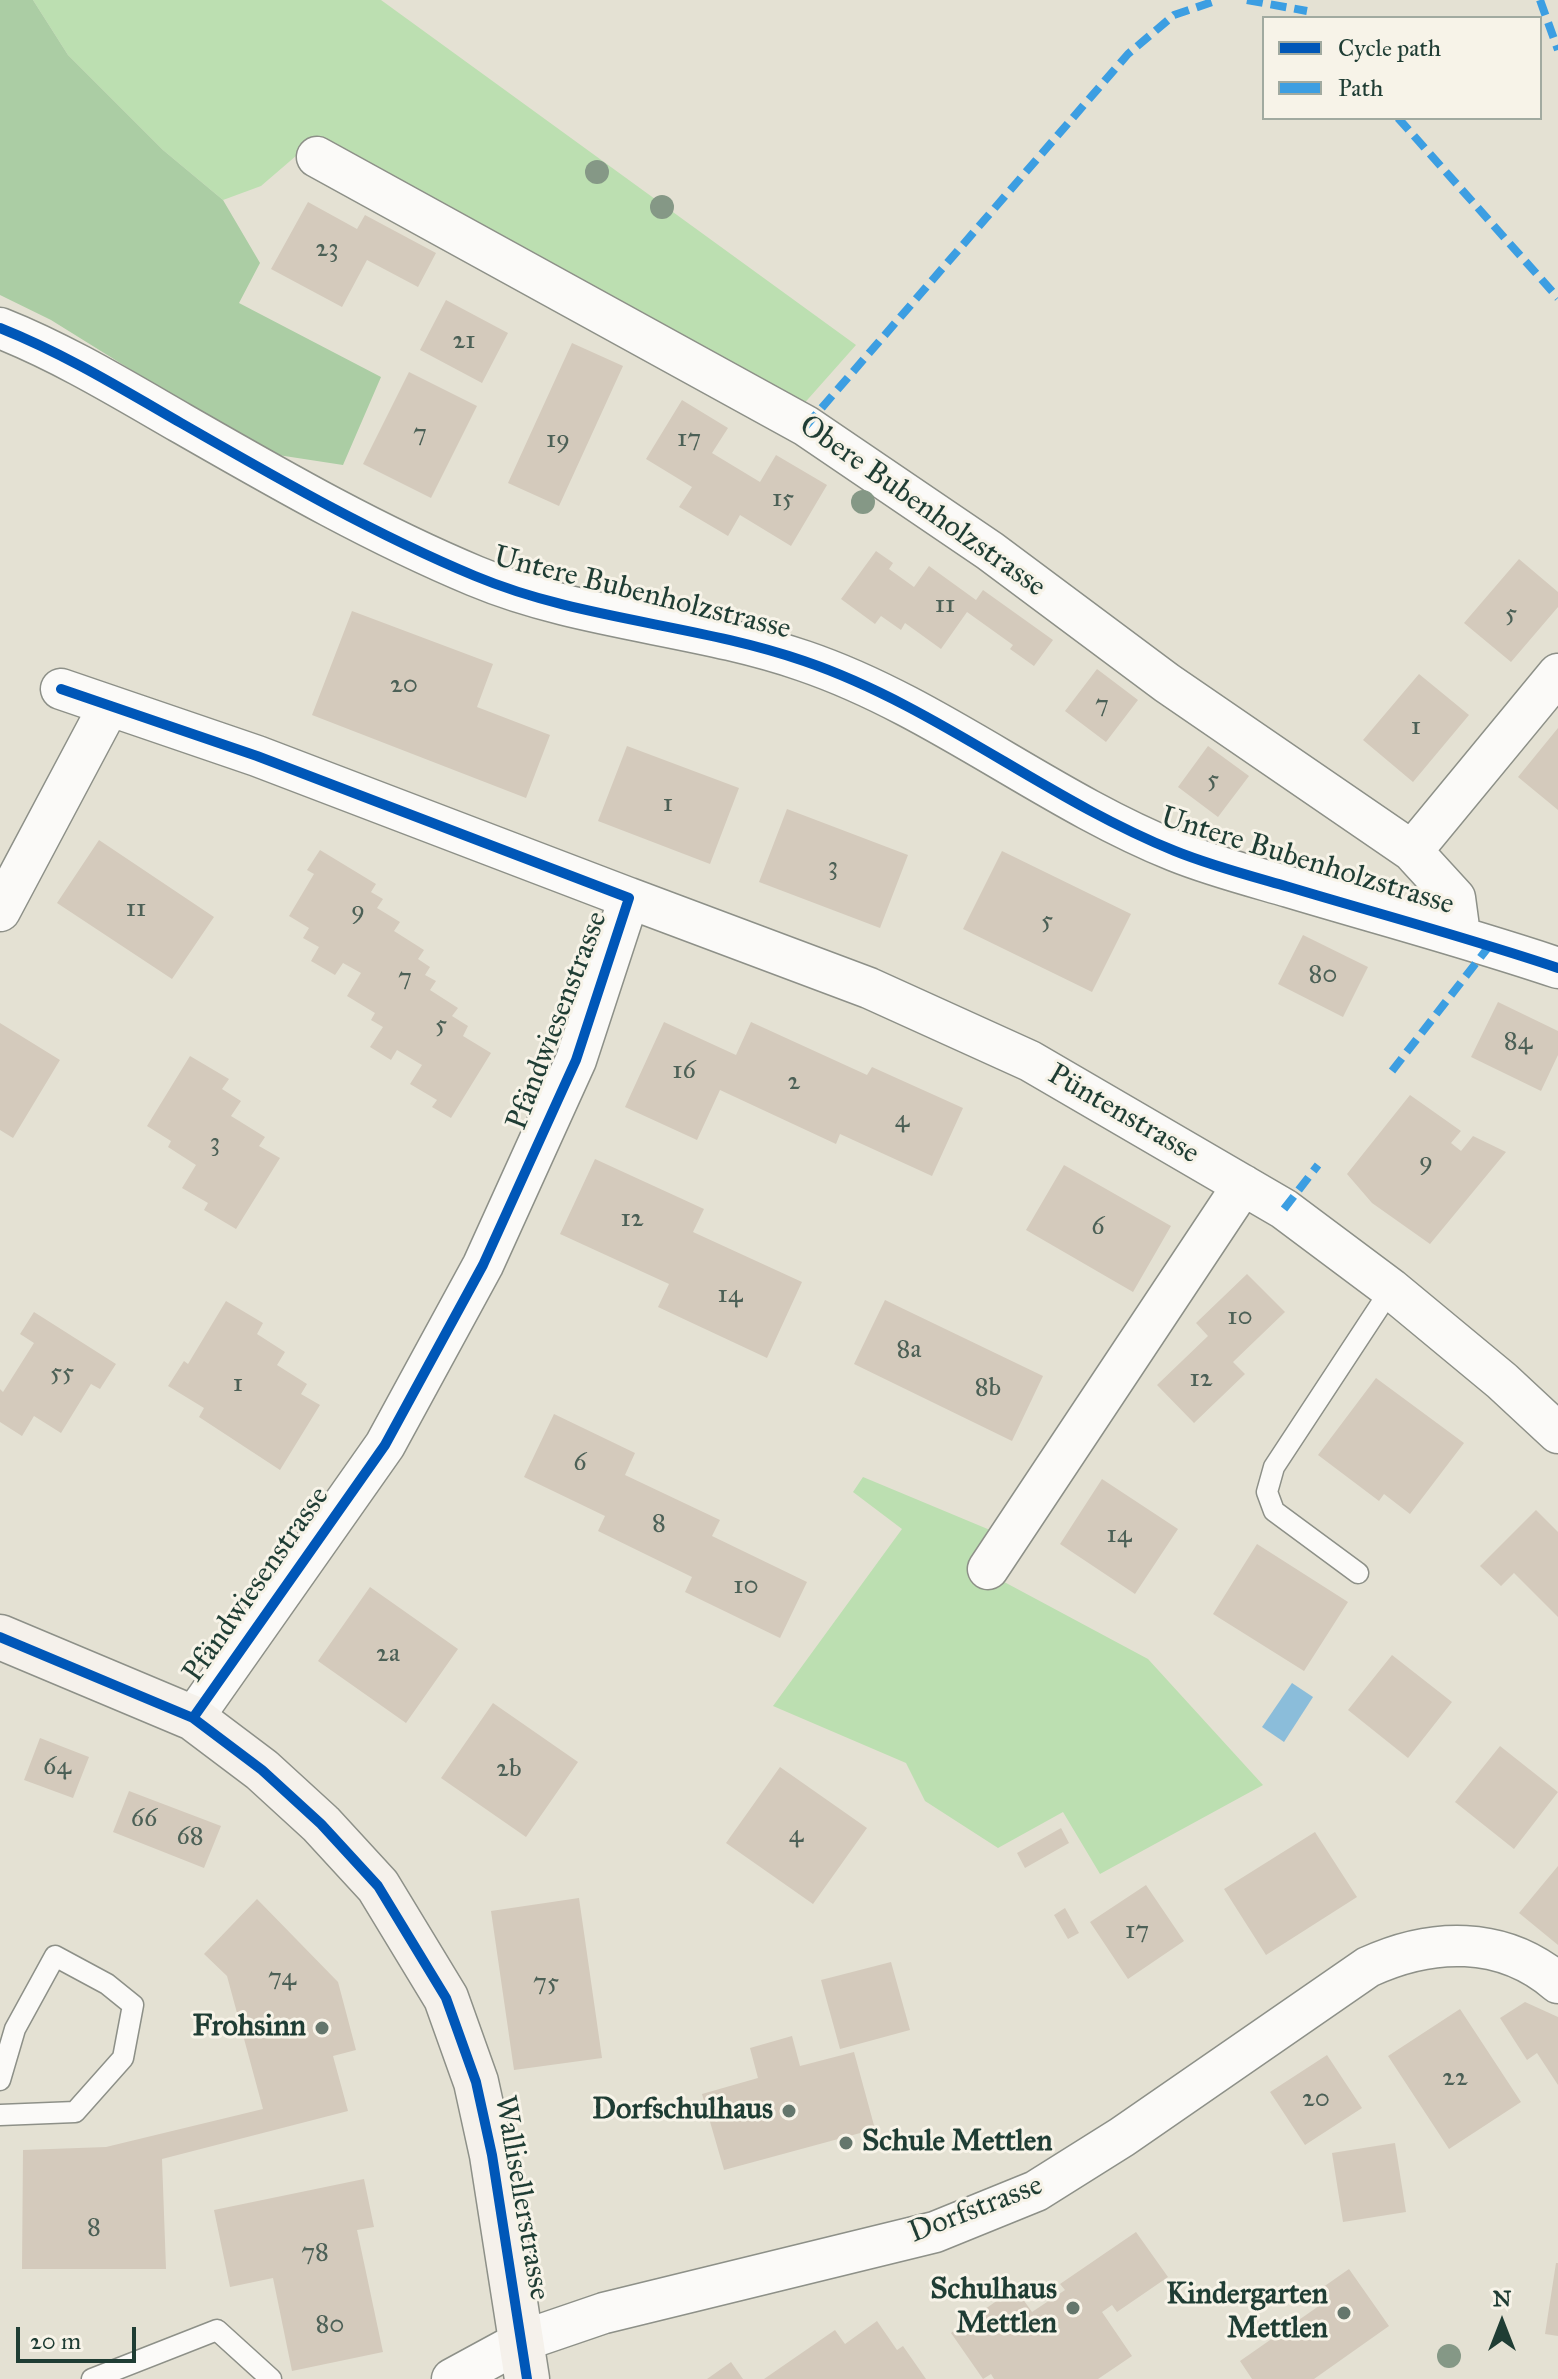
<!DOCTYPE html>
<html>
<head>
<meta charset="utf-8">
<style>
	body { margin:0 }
	#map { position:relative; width:1558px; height:2379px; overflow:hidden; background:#e4e1d3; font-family:"IM FELL Great Primer",serif }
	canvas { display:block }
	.legend { position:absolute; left:1262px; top:16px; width:280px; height:104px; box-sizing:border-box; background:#f7f3e8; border:2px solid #a1aaa0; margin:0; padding:10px 14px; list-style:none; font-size:24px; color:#1f3d34 }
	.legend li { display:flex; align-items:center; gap:16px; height:40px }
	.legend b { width:40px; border:2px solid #a1aaa0 }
	.north { position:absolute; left:1462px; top:2283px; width:80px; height:80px; -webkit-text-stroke:6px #f7f3e8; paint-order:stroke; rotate:0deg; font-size:22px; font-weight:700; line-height:32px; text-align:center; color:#1f3d34 }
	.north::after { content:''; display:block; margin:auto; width:28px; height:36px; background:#1f3d34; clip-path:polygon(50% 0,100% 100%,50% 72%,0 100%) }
	.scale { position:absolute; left:16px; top:2327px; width:120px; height:36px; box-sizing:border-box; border:4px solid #1f3d34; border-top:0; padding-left:10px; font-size:24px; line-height:28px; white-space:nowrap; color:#1f3d34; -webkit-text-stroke:6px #f7f3e8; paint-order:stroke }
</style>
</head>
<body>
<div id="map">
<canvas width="1558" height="2379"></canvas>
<ul class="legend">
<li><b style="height:10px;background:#0057b8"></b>Cycle path</li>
<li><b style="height:10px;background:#3c9ee2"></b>Path</li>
</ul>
<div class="north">N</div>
<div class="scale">20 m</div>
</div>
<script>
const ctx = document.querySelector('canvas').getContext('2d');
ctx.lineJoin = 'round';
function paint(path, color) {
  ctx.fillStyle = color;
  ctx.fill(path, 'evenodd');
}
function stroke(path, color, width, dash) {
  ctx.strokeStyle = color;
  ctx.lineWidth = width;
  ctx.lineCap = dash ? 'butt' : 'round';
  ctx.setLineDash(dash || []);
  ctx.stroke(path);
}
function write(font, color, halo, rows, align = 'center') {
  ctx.font = font + ' "IM FELL Great Primer",serif';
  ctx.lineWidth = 6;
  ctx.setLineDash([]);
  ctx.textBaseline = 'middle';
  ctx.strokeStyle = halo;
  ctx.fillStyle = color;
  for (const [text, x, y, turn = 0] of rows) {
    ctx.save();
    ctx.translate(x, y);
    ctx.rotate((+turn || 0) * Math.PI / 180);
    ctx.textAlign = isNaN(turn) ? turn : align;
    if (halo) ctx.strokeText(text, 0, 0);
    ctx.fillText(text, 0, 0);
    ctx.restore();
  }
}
paint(new Path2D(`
	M33,0H381L856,345L801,407L318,137L261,186L223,200L163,150L68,55Z
	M863,1477L1002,1535L980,1569L1148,1659L1263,1785L1100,1874L1063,1812L998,1848L925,1801L906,1763L773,1706L902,1529L853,1492Z`), '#bcdfb1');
paint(new Path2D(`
	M0,0H33L68,55L163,150L223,200L260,263L239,303L381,377L343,465L265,453L51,320L0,295Z`), '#abcda4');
paint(new Path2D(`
	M1292,1683L1313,1697L1284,1742L1262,1727Z`), '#8bbdda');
paint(new Path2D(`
	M308,202L357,229L365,215L436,253L418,287L367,260L342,307L271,269Z
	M446,300L508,333L482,383L420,350Z
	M572,343L623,366L559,506L508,483Z
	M409,372L477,406L431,498L363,464Z
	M682,400L728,428L712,453L760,482L776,455L827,485L791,546L740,515L728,536L679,507L692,487L646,459Z
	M876,551L893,563L889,569L914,587L929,566L976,600L983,590L1053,640L1034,666L1010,649L1013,645L967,612L941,649L905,623L901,630L881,616L875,624L841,599Z
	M1519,559L1558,592V607L1511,662L1464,623Z
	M352,611L493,664L477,707L550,735L526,798L312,715Z
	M1097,669L1138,700L1106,742L1065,711Z
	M1419,674L1469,715L1413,782L1363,740Z
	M1558,728V810L1518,777Z
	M627,746L739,788L710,864L598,821Z
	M1208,746L1249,776L1218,817L1178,787Z
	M787,809L908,855L880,928L759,882Z
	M99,840L214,917L172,979L57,903Z
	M320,850L376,884L371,892L383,899L377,908L400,922L394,931L424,950L418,959L430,967L425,975L436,981L430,990L458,1008L452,1016L468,1026L463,1036L491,1053L451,1118L432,1107L437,1100L410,1084L422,1065L397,1050L391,1060L370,1047L383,1027L371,1020L375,1013L347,996L361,973L343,963L335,975L311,961L319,947L303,938L309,928L289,916L314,874L307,870Z
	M1002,851L1131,914L1092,992L963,929Z
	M1303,935L1368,967L1343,1017L1278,984Z
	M1498,1002L1558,1031V1055L1541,1091L1471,1057Z
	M664,1022L736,1055L751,1022L867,1075L872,1067L963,1108L932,1176L840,1134L836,1144L720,1090L697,1140L625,1107Z
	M0,1023L60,1060L13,1138L0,1130Z
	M190,1056L229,1079L222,1089L241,1101L231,1116L265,1137L259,1146L280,1158L236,1229L204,1210L208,1203L182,1188L196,1165L168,1147L171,1141L147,1126Z
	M1410,1095L1461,1131L1451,1143L1461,1151L1473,1136L1506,1152L1430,1244L1372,1203L1347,1174Z
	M595,1159L704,1209L693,1232L802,1282L767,1358L658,1307L669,1284L560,1234Z
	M1064,1165L1171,1226L1133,1292L1026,1230Z
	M1247,1274L1285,1312L1233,1362L1245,1374L1194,1423L1157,1385L1208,1336L1196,1323Z
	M885,1300L1043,1376L1012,1441L854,1364Z
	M226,1301L263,1323L257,1334L285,1352L277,1365L307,1384L301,1394L320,1405L280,1470L199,1417L204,1408L168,1386L184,1361L188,1364Z
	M34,1312L116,1364L100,1389L91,1384L61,1433L34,1416L22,1436L0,1422V1389L3,1392L34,1343L20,1334Z
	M1376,1378L1464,1443L1410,1514L1384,1494L1379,1501L1318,1455Z
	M554,1414L635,1453L625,1475L720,1520L712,1536L807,1582L780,1638L685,1592L692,1577L598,1531L605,1516L524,1477Z
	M1102,1479L1178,1529L1135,1594L1060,1544Z
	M1536,1510L1558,1532V1617L1514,1573L1501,1586L1480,1566Z
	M1257,1544L1348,1602L1304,1671L1213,1614Z
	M370,1587L458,1649L406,1723L318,1661Z
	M1392,1655L1452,1702L1408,1758L1348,1710Z
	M493,1703L578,1762L526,1837L441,1778Z
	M40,1738L89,1757L73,1798L24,1780Z
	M1500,1746L1558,1792L1514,1849L1455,1802Z
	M780,1767L867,1828L813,1904L726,1843Z
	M129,1791L221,1826L204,1868L113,1832Z
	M1061,1828L1069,1843L1025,1868L1017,1853Z
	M1315,1832L1357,1897L1266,1955L1224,1889Z
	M1558,1866V1945L1519,1913Z
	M1146,1885L1184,1941L1128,1979L1090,1922Z
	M579,1898L602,2058L514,2070L491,1911Z
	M257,1899L338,1982L356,2050L333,2056L348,2111L162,2159L166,2269H22L23,2150L106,2147L263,2109L227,1976L204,1954Z
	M1065,1908L1079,1933L1068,1939L1054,1915Z
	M891,1962L910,2030L840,2049L821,1980Z
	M1525,2002L1558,2017V2085L1537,2053L1527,2060L1500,2018Z
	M1460,2009L1521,2102L1449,2149L1388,2056Z
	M792,2036L800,2066L854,2052L875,2129L724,2170L702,2094L758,2078L750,2048Z
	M1327,2055L1362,2108L1305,2145L1270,2092Z
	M1395,2143L1406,2212L1343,2222L1332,2153Z
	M364,2179L374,2227L357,2230L383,2352L292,2371L273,2278L230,2287L214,2210Z
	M1136,2232L1168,2277L1117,2312L1112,2305L1102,2312L1132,2356L1098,2379H994L991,2374L983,2379L951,2333L1015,2288L1032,2312L1065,2290L1060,2284Z
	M1556,2263H1558V2336L1545,2334Z
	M1349,2269L1389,2326L1314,2379H1252L1240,2361L1326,2301L1319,2290Z
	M877,2321L897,2350L903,2346L926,2379H764L835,2330L845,2344Z
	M731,2362L743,2379H707Z`), '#d4cabc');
const lane = new Path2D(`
	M1358,1573L1274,1511L1267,1492L1274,1467L1391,1289
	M0,2080L15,2029L55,1956L107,1984L133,2005L123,2058L75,2112L0,2115
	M92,2379L217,2330L271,2379`);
const street = new Path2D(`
	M317,157L806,426L990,551L1167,683L1412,851L1455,898L1460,935
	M0,328C63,353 122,389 181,423C277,478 372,533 475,576C580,620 697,624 804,661C936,706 1046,799 1175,851C1212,866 1251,876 1289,887C1379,914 1469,938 1558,968
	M61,689L257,756L629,898L576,1060L483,1265L385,1445L193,1718
	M1412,851L1558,674
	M629,898L869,988L1030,1061L1284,1209L1391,1289L1502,1381L1558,1433
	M0,911L109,706
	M988,1569L1243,1185
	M452,2379L522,2341L604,2313L935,2232L1036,2191L1122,2137L1368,1967C1431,1938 1502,1935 1558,1983`);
const secondary = new Path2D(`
	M0,1637L193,1718L262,1770L321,1824L378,1886L446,1998L476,2082L492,2155L527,2379`);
stroke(lane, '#8d9088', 23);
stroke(street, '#8d9088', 43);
stroke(secondary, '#8d9088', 47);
stroke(lane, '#fbfaf8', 20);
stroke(street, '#fbfaf8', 40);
stroke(secondary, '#f5f1eb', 44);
stroke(new Path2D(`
	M1247,0L1307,11
	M1540,0L1558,50
	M1398,118L1558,298
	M806,426L1128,54L1174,15L1218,0
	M1392,1071L1490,945
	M1284,1209L1318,1165`), '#3c9ee2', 8, [16, 8]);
stroke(new Path2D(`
	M0,328C63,353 122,389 181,423C277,478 372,533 475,576C580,620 697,624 804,661C936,706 1046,799 1175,851C1212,866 1251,876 1289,887C1379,914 1469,938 1558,968
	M61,689L257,756L629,898L576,1060L483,1265L385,1445L193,1718
	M0,1637L193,1718L262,1770L321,1824L378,1886L446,1998L476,2082L492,2155L527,2379`), '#0057b8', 10);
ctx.fillStyle = '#859886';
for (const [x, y] of [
	[597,172],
	[662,207],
	[863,502],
	[1449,2356]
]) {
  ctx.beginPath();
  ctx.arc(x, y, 12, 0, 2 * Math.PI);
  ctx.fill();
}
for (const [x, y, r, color] of [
	[322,2028,8,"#64766c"],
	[789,2111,8,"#64766c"],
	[846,2143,8,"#64766c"],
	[1073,2308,8,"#64766c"],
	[1344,2313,8,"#64766c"]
]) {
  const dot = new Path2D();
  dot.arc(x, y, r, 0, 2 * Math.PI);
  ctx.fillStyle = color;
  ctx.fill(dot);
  stroke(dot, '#f7f3e8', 3);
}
write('26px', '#4c6056', null, [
	["23",327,250],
	["21",464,342],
	["7",420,435],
	["17",689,440],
	["19",558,441],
	["15",783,500],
	["11",945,606],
	["5",1511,615],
	["20",404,686],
	["7",1102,706],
	["1",1416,728],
	["5",1213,781],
	["1",668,805],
	["3",833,868],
	["11",136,910],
	["9",358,912],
	["5",1047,922],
	["80",1323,976],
	["7",405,979],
	["5",441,1026],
	["84",1518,1043],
	["16",684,1072],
	["2",794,1083],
	["4",902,1121],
	["3",215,1144],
	["9",1426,1163],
	["12",632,1220],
	["6",1098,1228],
	["14",730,1296],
	["10",1240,1318],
	["8a",909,1351],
	["55",62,1374],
	["12",1201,1380],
	["1",238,1385],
	["8b",988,1389],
	["6",580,1464],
	["8",659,1525],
	["14",1119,1536],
	["10",746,1587],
	["2a",388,1655],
	["64",57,1768],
	["2b",509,1770],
	["66",144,1820],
	["4",796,1836],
	["68",190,1838],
	["17",1137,1932],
	["74",282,1979],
	["75",546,1984],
	["22",1455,2079],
	["20",1316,2100],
	["8",94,2229],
	["78",315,2254],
	["80",330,2326]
]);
write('30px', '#1f3d34', '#f7f3e8', [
	["Obere Bubenholzstrasse",922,507,35],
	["Untere Bubenholzstrasse",642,594,14],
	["Untere Bubenholzstrasse",1307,862,17],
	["Pfändwiesenstrasse",558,1021,-69],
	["Püntenstrasse",1123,1115,30],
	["Pfändwiesenstrasse",257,1585,-55],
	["Wallisellerstrasse",521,2198,80],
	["Dorfstrasse",976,2210,-21]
]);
write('bold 30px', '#1f3d34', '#f7f3e8', [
	["Frohsinn",306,2028],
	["Dorfschulhaus",773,2111],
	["Schule Mettlen",862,2143,"left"],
	["Schulhaus",1057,2291],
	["Mettlen",1057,2325],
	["Kindergarten",1328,2296],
	["Mettlen",1328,2330]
], 'right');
</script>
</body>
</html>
